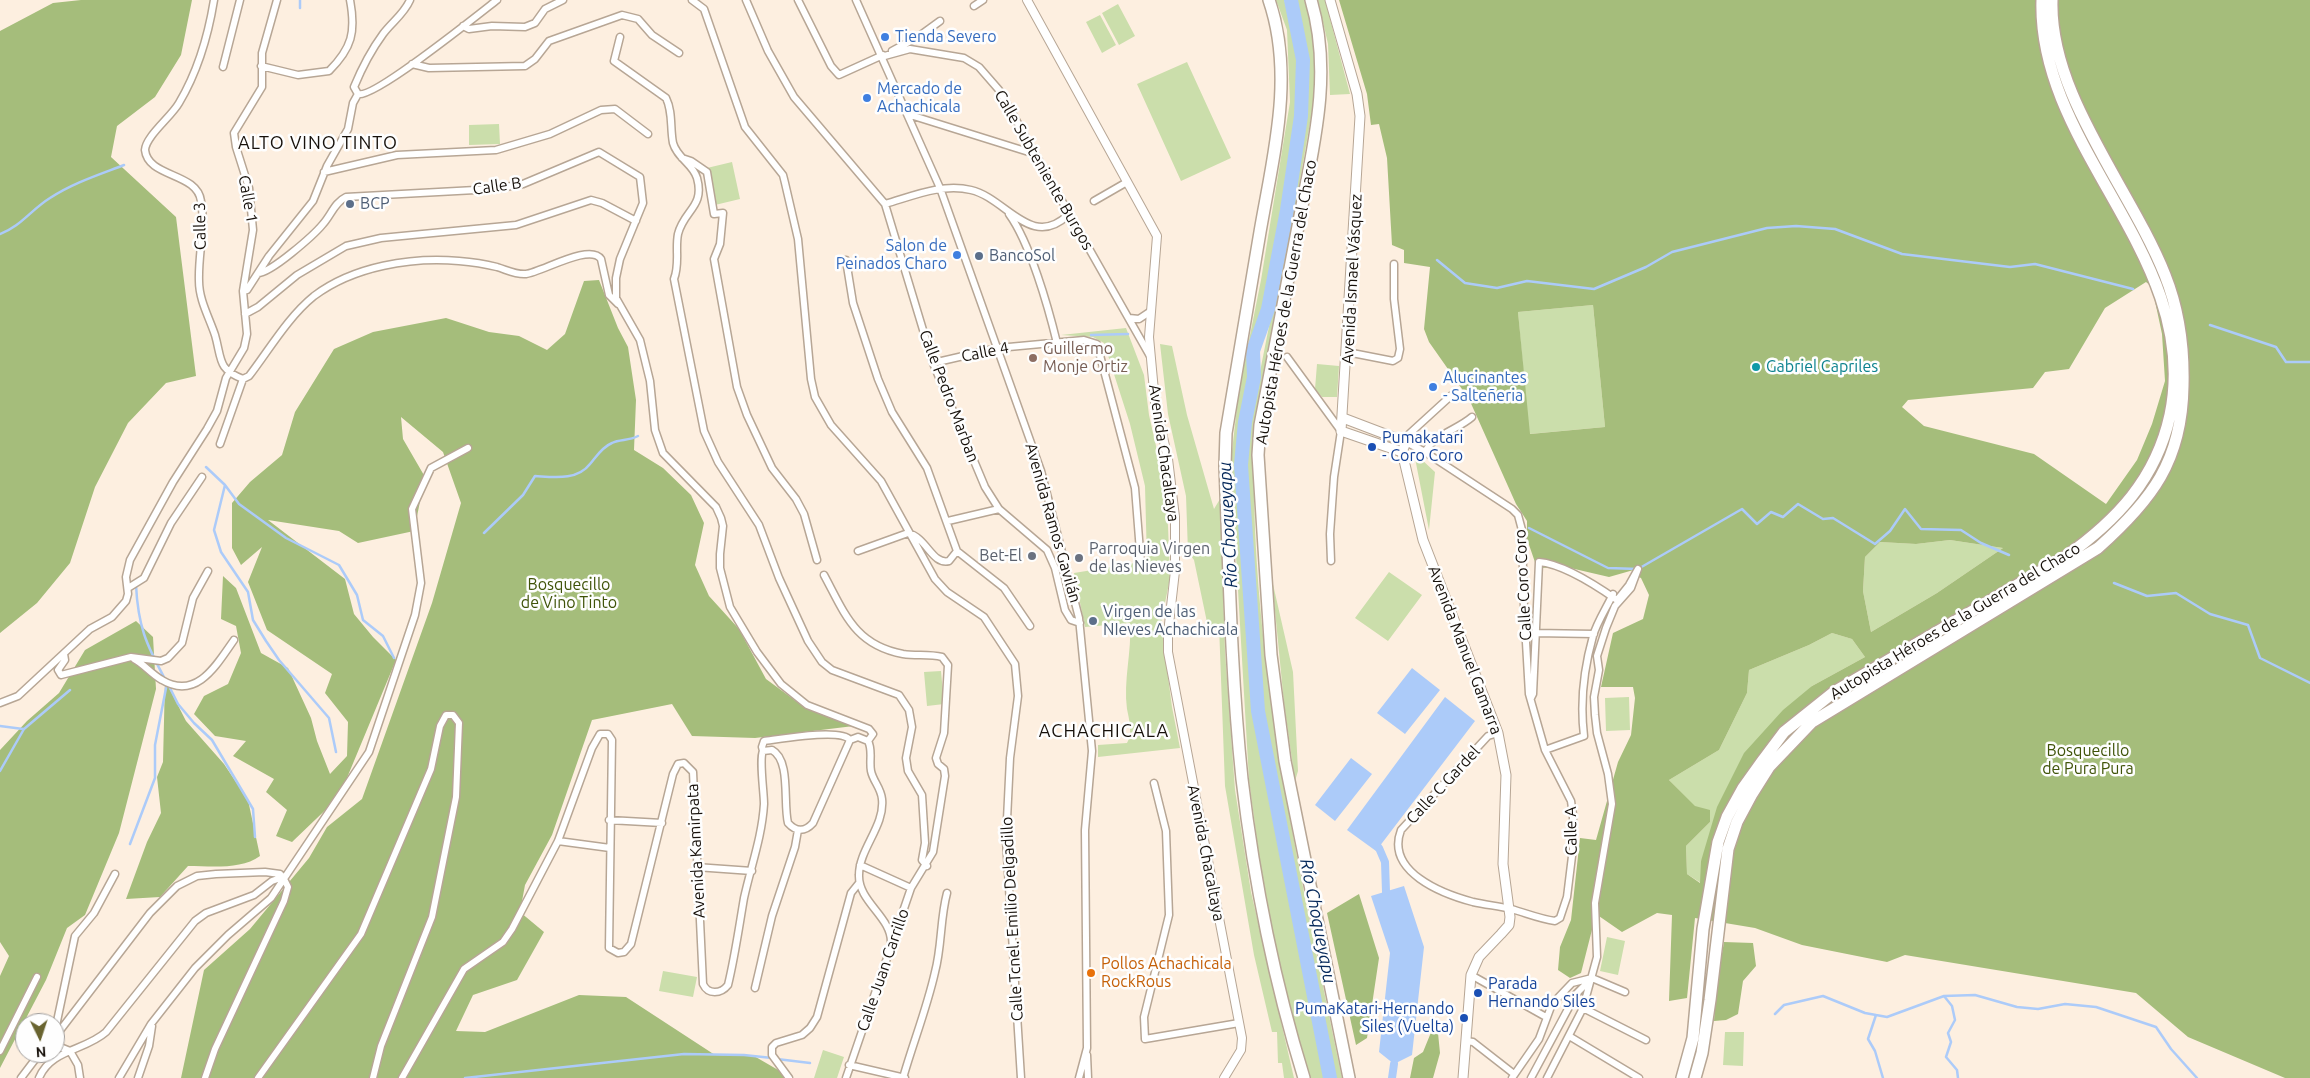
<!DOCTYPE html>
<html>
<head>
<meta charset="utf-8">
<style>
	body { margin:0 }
	#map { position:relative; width:2310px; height:1078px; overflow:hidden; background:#fdefe0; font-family:Ubuntu,sans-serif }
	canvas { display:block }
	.north { position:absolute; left:15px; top:1013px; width:50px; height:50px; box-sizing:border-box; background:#fefefe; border:1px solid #a29f9d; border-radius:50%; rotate:176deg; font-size:14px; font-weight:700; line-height:20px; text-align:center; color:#17110b }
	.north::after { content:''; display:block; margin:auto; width:18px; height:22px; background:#696430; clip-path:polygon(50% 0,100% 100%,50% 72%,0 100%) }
</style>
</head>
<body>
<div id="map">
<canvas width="2310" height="1078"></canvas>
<div class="north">N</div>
</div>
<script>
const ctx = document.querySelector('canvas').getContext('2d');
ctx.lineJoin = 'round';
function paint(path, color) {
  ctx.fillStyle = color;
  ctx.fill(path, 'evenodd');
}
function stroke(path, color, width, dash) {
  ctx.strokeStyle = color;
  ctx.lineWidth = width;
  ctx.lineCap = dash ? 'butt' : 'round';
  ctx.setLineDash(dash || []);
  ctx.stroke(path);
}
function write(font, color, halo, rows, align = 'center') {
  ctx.font = font + ' Ubuntu,sans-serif';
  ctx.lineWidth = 5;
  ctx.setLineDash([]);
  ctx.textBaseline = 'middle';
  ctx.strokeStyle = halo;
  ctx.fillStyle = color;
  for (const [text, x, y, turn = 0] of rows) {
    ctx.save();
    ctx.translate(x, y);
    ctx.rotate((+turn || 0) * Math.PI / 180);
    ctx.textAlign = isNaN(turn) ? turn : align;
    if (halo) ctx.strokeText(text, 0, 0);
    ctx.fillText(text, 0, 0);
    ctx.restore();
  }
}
paint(new Path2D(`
	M1276,0H1284C1315,80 1291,162 1276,243C1265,304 1253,364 1241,425L1237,464L1253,712L1325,1078H1309L1304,1063L1276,949L1259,856L1249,780L1232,486V451L1239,390L1261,280L1290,102L1287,30Z
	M1296,0H1304C1315,30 1315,63 1315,94L1254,446C1250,660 1300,870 1342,1078H1333L1263,711L1247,473L1250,422L1281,266L1308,92L1307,53Z
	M1318,0H1325L1350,94L1330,95L1328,44Z
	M1118,4L1135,36L1119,45L1102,13Z
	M1100,15L1116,45L1102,53L1086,22Z
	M1187,62L1231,158L1181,181L1137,84Z
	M499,124L500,144L469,145V125Z
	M732,162L740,199L715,205L707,168Z
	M1593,305L1605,427L1529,434L1518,312Z
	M1126,328L1144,375L1149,415L1163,477L1168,526L1170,578L1161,623L1172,707L1180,748L1098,757V745L1127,743C1133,734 1129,719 1127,709C1123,681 1132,651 1130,623L1085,627L1074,573L1147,561L1145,486L1130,424L1104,343L1093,337L1061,335Z
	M1160,344L1172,346L1187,415L1214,509L1220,499L1225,651L1235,790L1251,892L1294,1078H1284L1282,1063H1278L1277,1032H1272L1254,955L1225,786L1219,625L1208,627L1194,560L1188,552L1186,496L1168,414Z
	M1317,364L1339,366L1337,397H1322L1315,389Z
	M1415,458L1421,459L1435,472L1429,530Z
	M1950,540L2003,548L1937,593L1871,632L1863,591L1865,557L1880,542L1916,544Z
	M1389,572L1422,595L1388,641L1355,618Z
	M1272,580L1293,672L1298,771L1295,781L1284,703Z
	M1832,633L1852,639L1865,657L1812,686L1701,861V883L1687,874L1686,846L1710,822L1669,780L1719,750L1747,693L1749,670L1809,645Z
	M941,671L944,704L927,706L924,672Z
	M1629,697L1630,730L1606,731L1605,698Z
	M1607,937L1625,941L1618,975L1600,971Z
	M663,971L697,977L693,997L659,991Z
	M1725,1032H1744L1743,1066L1723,1065Z
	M823,1050L844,1057L837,1078H814Z`), '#cbdeab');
paint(new Path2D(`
	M81,0H192L181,55L155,97L117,126L111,157L176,217L196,376L166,383L128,423L95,487L70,563L37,603L0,633V31L53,3Z
	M1339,0H2310V1078H2285L2188,1037L2136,993L1905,955L1887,962L1802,945L1755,928L1695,918L1687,998L1669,1001L1672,915L1657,913L1622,932L1596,914L1581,973L1570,978L1558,970L1560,947L1571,920L1580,838L1596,840L1618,762L1631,735L1635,698L1633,687H1601L1613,633L1643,619L1649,595L1641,578L1636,576L1637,569L1609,577L1566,567L1537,568L1527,539V521L1516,504L1469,399L1429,342L1424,329L1430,267L1404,263V250L1392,245L1387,158L1379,124L1371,125L1367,94ZM2146,282L2152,287L2162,334L2165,381L2152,424L2137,460L2106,504L2034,454L1924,426L1902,407L1908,400L2033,388L2045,372L2069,369L2105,308ZM1593,305L1605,427L1530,434L1518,312ZM1950,540L2003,548L1937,593L1871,632L1863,591L1865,557L1880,542L1916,544ZM1832,633L1852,639L1865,657L1812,686L1783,710L1744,753L1717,807L1701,861L1700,883L1687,874L1686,846L1710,822V810L1695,806L1669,780L1719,750L1747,693L1749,670L1809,645Z
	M599,280L618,328L628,347L636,400L634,450L663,468L691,495L704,523L695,565L709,596L739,629L766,679L804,707L862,725L755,738L692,736L672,704L592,720L552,835L525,885L520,912L544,932L517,980L473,995L456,1031L485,1032L579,995L626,997L715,1055L754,1056L792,1078H181L204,970L250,929L309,858L327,827L362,799L432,603L461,503L443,452L401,417L403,439L425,477L414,531L358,543L339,531L268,520L345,579L354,614L373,637L396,660L339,797L292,842L276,836L287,810L266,792L274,779L233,756L246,741L215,736L194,714L204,696L228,684L241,653L236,626L221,619L223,576L236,588L261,653L288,668L311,718L317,741L330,774L347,756L348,722L325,693L332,674L267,630L248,582L262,547L241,565L232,548V503L250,482L282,455L295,412L334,349L373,332L446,318L489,332L519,336L547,350L565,334L584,281Z
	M136,621L153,637L156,689L119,833L85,915L67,928L46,980L0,1068V976L9,956L0,942V750L27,721L59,693L85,650Z
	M165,680L186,721L224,764L248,800L260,856C241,870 211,866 188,866L160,897L126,899L147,842L161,813L157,777L163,762Z
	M1359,894L1379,958L1367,1038L1356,1045L1327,913Z
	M1724,942L1753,943L1756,966L1743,981L1738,1014L1726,1020L1714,1021L1716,987Z
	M1432,1030L1438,1033L1440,1053L1433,1078H1410L1414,1058L1423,1052Z`), '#a5bd7b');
paint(new Path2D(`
	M1412,668L1440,690L1405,734L1377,713Z
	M1445,697L1475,721L1376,851L1347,830Z
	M1351,758L1372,774L1335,821L1315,805Z
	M1404,886L1424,947L1412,1055L1394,1064L1379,1052L1390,953L1371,896Z`), '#accbf9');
stroke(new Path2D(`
	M300,8V0
	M0,234C20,227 32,209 50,198C73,183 98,175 124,165
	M1437,260L1465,283L1497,288L1527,281L1594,289L1646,267L1672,252L1767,228L1796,226L1835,229L1902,254L2010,267L2035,264L2133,289
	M2210,325L2276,347L2286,362H2310
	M1091,335L1128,334
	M206,467L225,485L239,504L286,538L339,565L357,595L363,620L383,636L394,658
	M225,485L214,530L221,552L248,592L253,620L266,641L279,660L329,718L336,752
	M1529,528L1608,568L1638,569L1742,509L1757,524L1771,512L1783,517L1798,504L1823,519L1833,518L1875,544L1890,531L1905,509L1921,529L1961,530L1981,543L2009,555
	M484,533L523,495L535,476C553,477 577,481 590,464C596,457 602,447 612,443C620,439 629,441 638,436
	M2114,583L2147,596L2176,593L2210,614L2248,625L2260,658L2310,683
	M136,585C138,626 146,644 165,679
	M168,684L178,704L194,723L212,740L253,809L255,837
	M0,726L23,729
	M0,771L24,729L70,690
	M130,844L155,778V745L167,683
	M1944,996L1952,1006L1955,1020L1948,1033L1951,1042L1946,1057L1957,1070L1958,1078
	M1775,1014L1784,1005L1823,996L1865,1013L1887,1017L1944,996L1975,995L2017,1007L2038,1009L2065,1004L2096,1007L2156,1027L2171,1049L2197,1078
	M1876,1015L1868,1039L1875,1051L1883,1078
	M777,1059L810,1063
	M465,1078L684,1054L744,1055L772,1058`), '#accbf9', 2.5);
stroke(new Path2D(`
	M1379,848L1385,862L1386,892
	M1392,1078L1394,1064`), '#accbf9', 8);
stroke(new Path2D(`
	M1291,0L1303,60L1301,116L1287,210L1268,309L1253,351L1254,377L1245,422L1241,465L1258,711L1330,1078`), '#accbf9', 14);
const minor = new Path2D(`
	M214,0C208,37 198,71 179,103C171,117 146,136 145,150C148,178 197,172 201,201C206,227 198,254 199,281C199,300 209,317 215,335C222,359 217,369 243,379L249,376C269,350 288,317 314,296C354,266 411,257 459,261C472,262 485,264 497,267C507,270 516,275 526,274C542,272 590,243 601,259L609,295L618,304
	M692,0L704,9L745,127L783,175L785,183L798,239L811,379L815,397L831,425L881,481L935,579L947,592L984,617L1015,664L1018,696L1010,758L1006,840L1021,1078
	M746,0L768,51L794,97L885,204L933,363L985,487L999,509L1047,550L1055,568L1065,610L1071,620L1080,623
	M798,0L831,66L839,75L883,55
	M856,0L940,188L1041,471L1079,618L1092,751L1085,830L1087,1048L1079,1078
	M974,6L983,0
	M463,26L469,29L492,26L525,27L535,23L545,9L563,0
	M620,37L614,61L666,98C673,112 670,128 673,143C677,158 693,164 697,178C705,207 684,210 678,234C675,249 680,264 674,279L704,431L718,462L759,525L779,578L808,641L822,662L832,670L899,695L909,710L912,727L906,758L908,771L922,795L925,843L922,860L927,866
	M892,51L918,37L940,21
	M881,57L910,49L964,58L979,67L999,90L1150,356
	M412,64L429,68L525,66L535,59L549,41L622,15L638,19L652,35L679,53
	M261,66L298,75L329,71C352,48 356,32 350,0
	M223,67L240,0
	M358,94C373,99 479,14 497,0
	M358,94L354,87C361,70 372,49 383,34C392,22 404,14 410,0
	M907,114L1035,154
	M682,158L691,161L707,172L714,214L723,213L720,244L714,259L737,387L747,415L772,468L796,499L804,514L817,560
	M324,172L397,155L496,150L550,134L601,110L615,109L648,134
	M1094,201L1127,182
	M885,204C913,196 942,183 971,190C1006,198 1031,250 1068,215
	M1009,214C1030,243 1048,306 1057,343
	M846,260L853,303L878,379L892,412L927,468L957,551L1004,588L1030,626
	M258,273C271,273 314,235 323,224C331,215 335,202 346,197L494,189L523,184L599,152L640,177L643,203L620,259L616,278V298L640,340L650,381L655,430L663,453L716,507L721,518L723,526L720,554V568L730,607L757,652L781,684L807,705L869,729L873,734L868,741
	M243,291L247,290L269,256L313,201L327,166L348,129L353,103L358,94
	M245,314L258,307L297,275L346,246L381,238L516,225L591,200L602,203L636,221
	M1129,318L1139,319L1151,311
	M1347,352L1393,361L1398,358L1400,349L1394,299V264
	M1287,357L1341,431L1334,477L1330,534L1331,561
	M933,363L998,348L1084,340L1097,344L1135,488L1141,564
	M1454,393L1408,435L1406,442L1425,452L1512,509L1518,515L1522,530L1524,608L1529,694L1545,750L1571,801L1573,815V848L1567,897L1560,918L1555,921C1540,919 1526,913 1511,909C1499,906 1486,905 1473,902C1443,894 1385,872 1401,830L1488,736L1498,733
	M220,444L243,379
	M1425,452C1435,434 1457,430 1472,417
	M948,521L999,509
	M858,551L908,533C927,538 932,565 949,561L957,551
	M824,575C845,614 855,645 903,654C916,656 929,654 942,657L948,665L944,733L936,758L938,764L944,769L945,776L933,852L911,888L846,1078
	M128,588L144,578L171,523L202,477
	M1535,633L1594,634
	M64,654L65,660L58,670L61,675L131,657L161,661L168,658L182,643L193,598L208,571
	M134,659C144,664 151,674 162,680C197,701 217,664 234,640
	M1531,698L1533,694L1539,562C1563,564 1597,586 1617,600L1629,585L1638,569L1631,588L1615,606L1606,628L1597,656L1599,670L1594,697L1595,715L1597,733L1608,774L1612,804L1595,903L1597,957L1583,1008L1547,1078
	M0,703L18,696L90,629L112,617L126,601L128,594L126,577L130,560L173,482L207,429L217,411L226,378L244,348L247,334L243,291L253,230L249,188L236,147L234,133L262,87V53L277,0
	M868,741C873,750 869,761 871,771C873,781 881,788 882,799C885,826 859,849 859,875C858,902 892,917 891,943
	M1545,750L1584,736C1580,703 1584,668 1593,636C1597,622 1607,607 1613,594
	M763,751L762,747L764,741C780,739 841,728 850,740
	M1154,783L1166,831L1169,915L1144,1017L1145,1039L1239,1023
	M609,820L662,823
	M558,841L610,848
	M860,865L911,888
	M696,867L752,871
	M1471,975L1546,1017
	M755,988L772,916L795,847L798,830
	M1583,1008L1646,1040
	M58,1034L56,1026L75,936L94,913L115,874
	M1569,1036L1639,1078
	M55,1037L150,913L177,886L197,876L216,874L265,872L280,874L283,877
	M1466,1041L1473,1042L1514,1074
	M55,1045L70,1051L78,1065L80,1078
	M0,1051L37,977
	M1087,1055L1088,1078
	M849,1065L905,1078
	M21,1078L40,1053
	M39,1078C51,1049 85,1051 106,1032L195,921L206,913L254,895L272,881L283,877L288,887L284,901L215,1049L205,1078
	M119,1078L151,1024L195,968L228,935L271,898L369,752L415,615L421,583L412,509L431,468L468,448
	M138,1078L149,1046L152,1026
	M258,1078L361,934L431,769L440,726L446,715H453L459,723L456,797L432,917L381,1046L373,1078
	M402,1078L464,969L503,942L512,929L558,841L592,748L600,734H608L612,740L609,948L618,953L624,952L631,944L673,774L678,764L684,763L693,772L703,984C708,995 721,994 728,985C735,956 739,927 744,898C751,866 762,837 764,804C764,792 759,759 763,751L772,750C791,760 783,803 788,823C796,832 805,832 813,823L850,740L858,737L868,741
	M789,1078L772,1055V1047L776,1043L802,1035L810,1028L817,1017L851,893L859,883
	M903,1078C913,1043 927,1008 935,972C942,946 940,919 947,893
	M1512,1078L1539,1039L1552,1004L1572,983L1592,978L1625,992
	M1531,1078L1576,994L1591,979`);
const tertiary = new Path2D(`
	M1027,0L1157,236L1149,337L1155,402L1168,459L1175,517V571L1168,633V652L1242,1038L1241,1050L1224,1078`);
const secondary = new Path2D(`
	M1330,0L1357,94L1360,116L1341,431L1402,452
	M1343,418L1406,442L1402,452
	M1402,452L1423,540L1498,733L1506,775L1503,864L1510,917L1509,925L1501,934L1479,957L1471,975L1463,1078`);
const motorway = new Path2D(`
	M1269,0C1295,76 1273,156 1260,232C1249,299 1237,366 1226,433L1225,466C1229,570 1231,675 1242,779C1254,880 1274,981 1304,1078
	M1311,0C1333,74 1313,148 1299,221C1288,277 1278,333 1267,389L1260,425L1258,455L1271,655L1285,761L1349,1078
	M1682,1078L1693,1038L1703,929L1718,842L1727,817L1743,788L1763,760L1784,732L1834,692L2065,557C2117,520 2156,479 2170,415C2203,258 2037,150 2042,0
	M1695,1078L1702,1053L1710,1000L1728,849L1737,822L1752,794L1769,767L1812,722L2098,548C2152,500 2182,461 2183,386C2184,348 2179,310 2165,275C2131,189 2049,95 2052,0`);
stroke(minor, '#b7a695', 9);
stroke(tertiary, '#b7a695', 10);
stroke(secondary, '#b7a695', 11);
stroke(motorway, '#b7a695', 14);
stroke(minor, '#fff', 6);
stroke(tertiary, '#fff', 8);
stroke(secondary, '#fff', 9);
stroke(motorway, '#fff', 11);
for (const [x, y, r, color] of [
	[885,37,5,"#3f7fe0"],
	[867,98,5,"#3f7fe0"],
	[350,204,5,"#5c6f8a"],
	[957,255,5,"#3f7fe0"],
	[979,256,5,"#5c6f8a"],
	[1033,358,5,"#8d6e63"],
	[1756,367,5,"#0f9aa8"],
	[1433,387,5,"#3f7fe0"],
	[1372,447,5,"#1a4fb4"],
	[1032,556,5,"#6b7280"],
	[1079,558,5,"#6b7280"],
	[1093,621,5,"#5c6f8a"],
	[1091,973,5,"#e8710a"],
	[1478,993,5,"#1a4fb4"],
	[1464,1018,5,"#1a4fb4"]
]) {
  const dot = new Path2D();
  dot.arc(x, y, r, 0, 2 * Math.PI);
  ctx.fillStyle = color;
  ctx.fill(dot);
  stroke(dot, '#fefefe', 2);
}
write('16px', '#366cbe', '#fefefe', [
	["Tienda Severo",895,37],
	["Mercado de",877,89],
	["Achachicala",877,107],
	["Salon de",947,246,"right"],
	["Peinados Charo",947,264,"right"],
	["Alucinantes",1443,378],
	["- Salteñeria",1443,396]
], 'left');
write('16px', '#17110b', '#fefefe', [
	["Calle Subteniente Burgos",1044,170,60],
	["Calle B",497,186,-8],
	["Calle 1",248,199,80],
	["Calle 3",200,226,-91],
	["Avenida Ismael Vásquez",1352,279,-87],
	["Autopista Héroes de la Guerra del Chaco",1286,302,-80],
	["Calle 4",985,352,-11],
	["Calle Pedro Marban",949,396,69],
	["Avenida Chacaltaya",1164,453,82],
	["Avenida Ramos Gavilán",1053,523,74],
	["Calle Coro Coro",1523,585,-93],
	["Autopista Héroes de la Guerra del Chaco",1955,621,-31],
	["Avenida Manuel Gamarra",1465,650,69],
	["Calle C Gardel",1443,785,-47],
	["Calle A",1571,831,-91],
	["Avenida Kamirpata",696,851,-93],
	["Avenida Chacaltaya",1206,853,79],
	["Calle Tcnel. Emilio Delgadillo",1012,919,-93],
	["Calle Juan Carrillo",883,970,-71]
]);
write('16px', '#4e5e75', '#fefefe', [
	["BCP",360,204],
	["BancoSol",989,256],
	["Virgen de las",1103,612],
	["NIeves Achachicala",1103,630]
], 'left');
write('16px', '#785e54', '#fefefe', [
	["Guillermo",1043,349],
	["Monje Ortiz",1043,367]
], 'left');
write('16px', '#0d838f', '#fefefe', [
	["Gabriel Capriles",1766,367]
], 'left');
write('16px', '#164399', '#fefefe', [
	["Pumakatari",1382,438],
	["- Coro Coro",1382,456],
	["Parada",1488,984],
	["Hernando Siles",1488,1002],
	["PumaKatari-Hernando",1454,1009,"right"],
	["Siles (Vuelta)",1454,1027,"right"]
], 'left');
write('16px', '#5b616d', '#fefefe', [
	["Parroquia Virgen",1089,549],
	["de las Nieves",1089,567],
	["Bet-El",1022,556,"right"]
], 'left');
write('16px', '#3f5308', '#fefefe', [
	["Bosquecillo",569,585],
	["de Vino Tinto",569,603],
	["Bosquecillo",2088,751],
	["de Pura Pura",2088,769]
]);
write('16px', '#c56008', '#fefefe', [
	["Pollos Achachicala",1101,964],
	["RockRous",1101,982]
], 'left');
ctx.letterSpacing = '1px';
write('18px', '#17110b', '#fefefe', [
	["ALTO VINO TINTO",318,143],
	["ACHACHICALA",1104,731]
]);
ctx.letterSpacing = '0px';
write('italic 18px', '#06295b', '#fefefe', [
	["Río Choqueyapu",1228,525,-93],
	["Río Choqueyapu",1318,921,79]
]);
</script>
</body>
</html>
